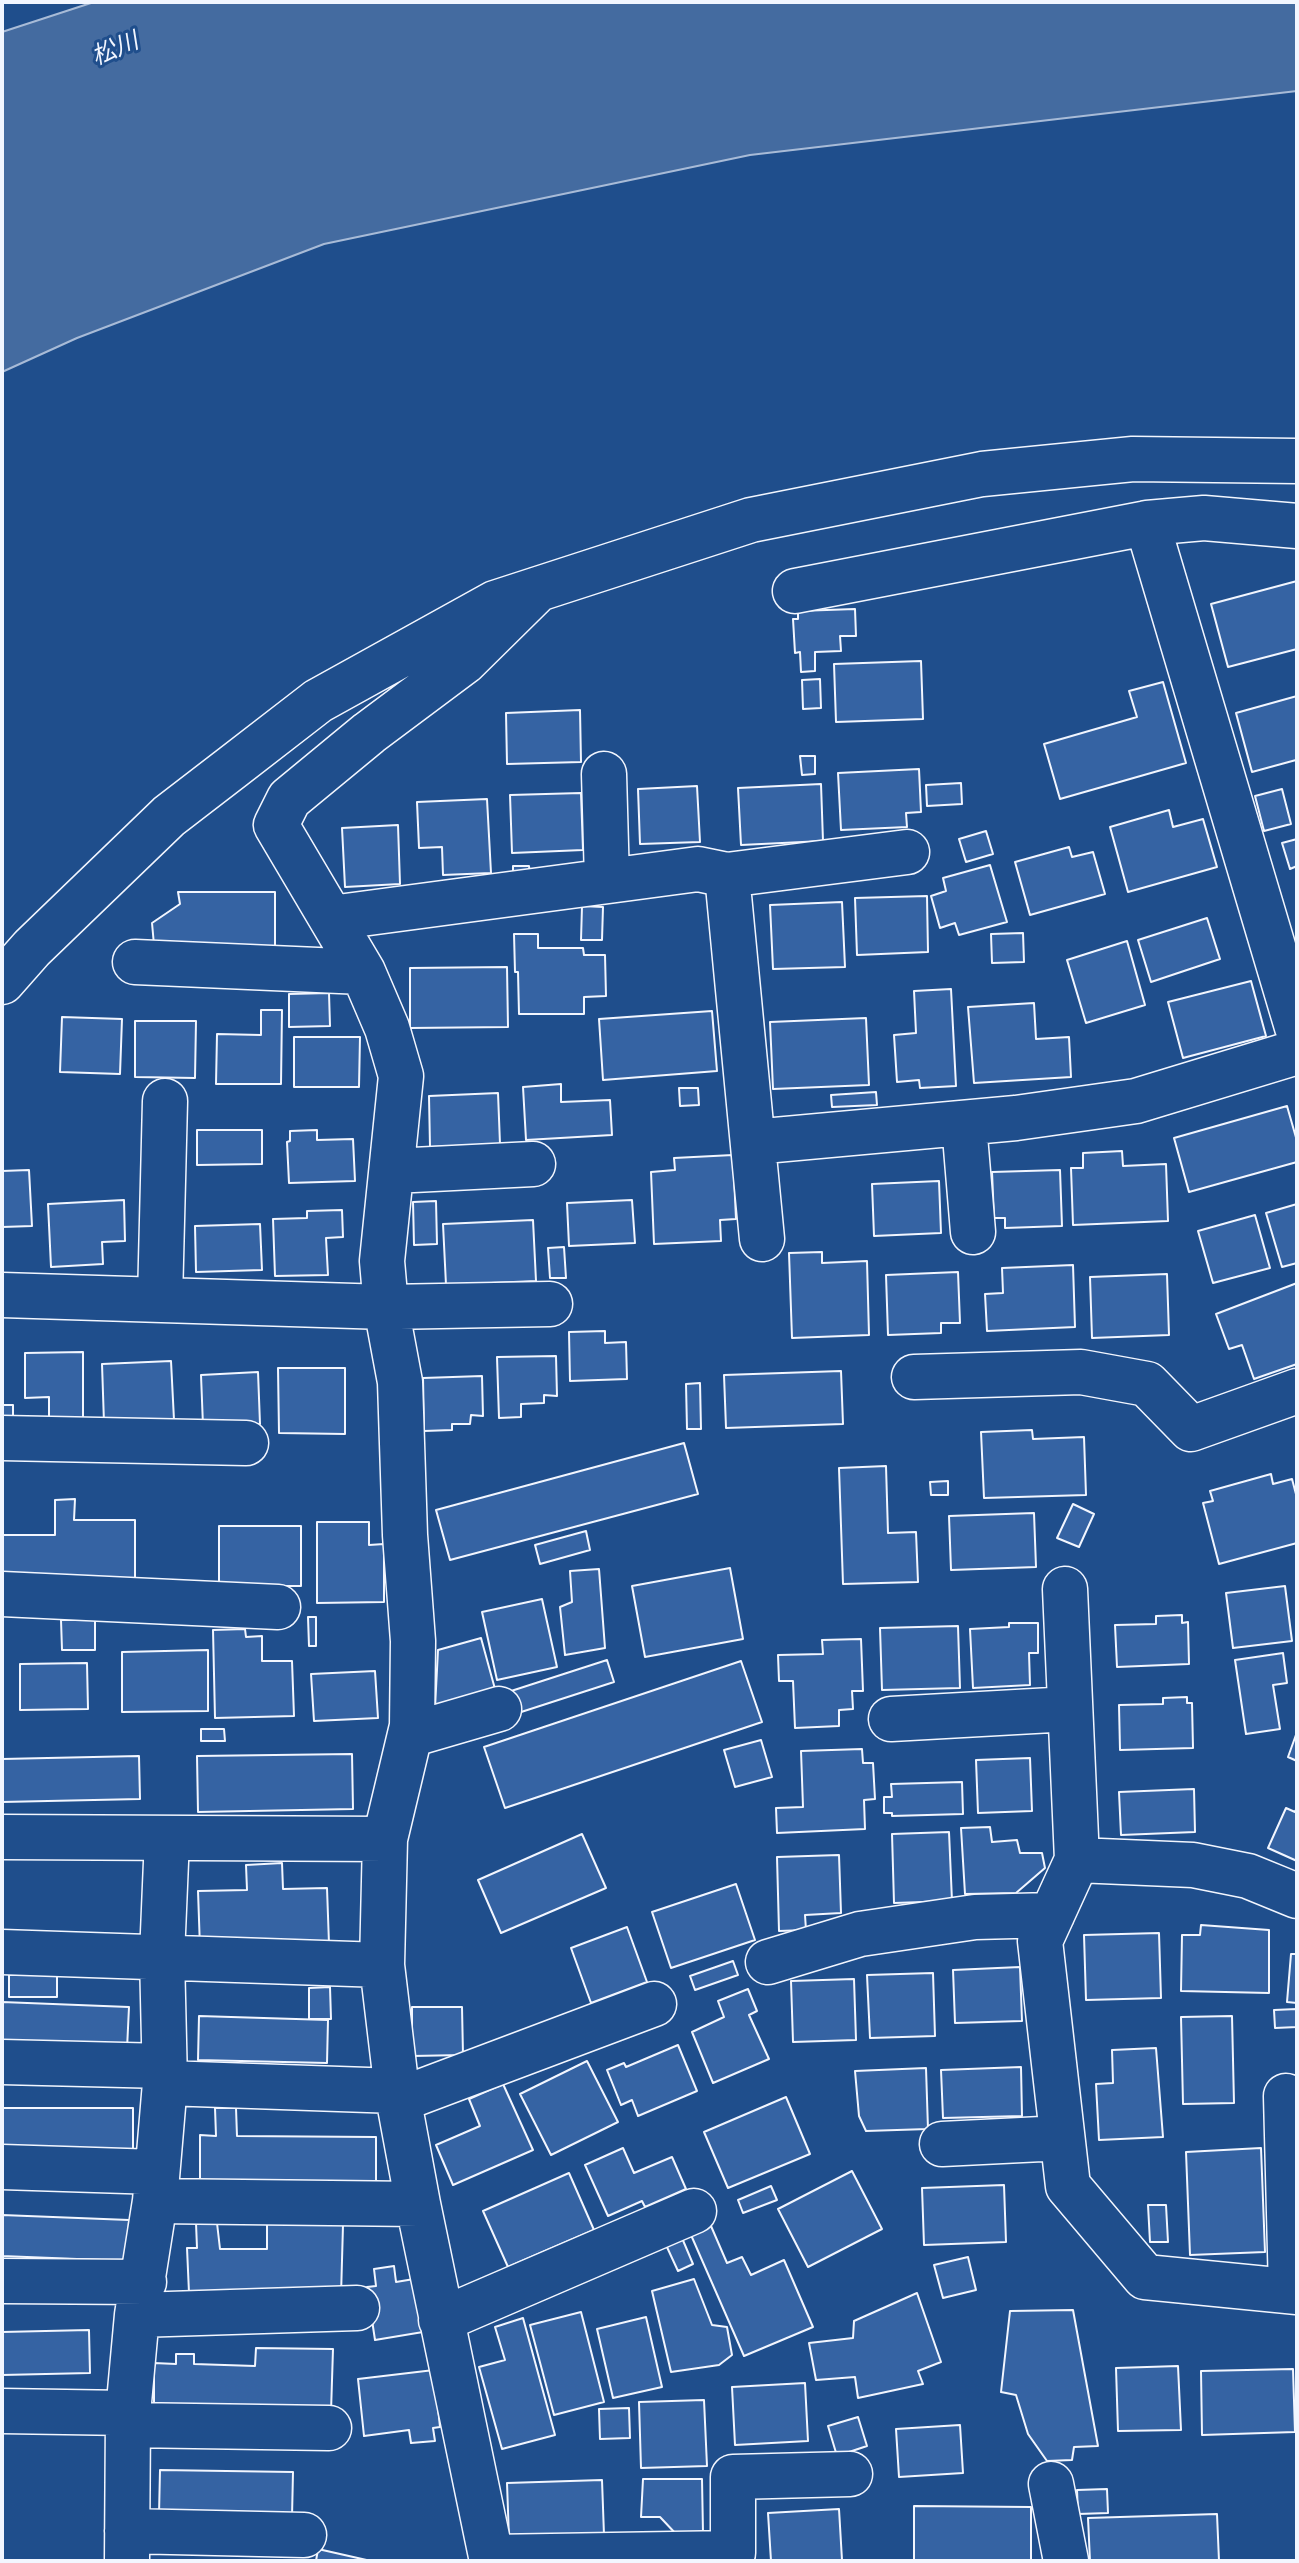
<!DOCTYPE html>
<html>
<head>
<meta charset="utf-8">
<style>
	body { margin:0 }
	#map { position:relative; width:1299px; height:2563px; overflow:hidden; background:#1f4e8c; font-family:"Playfair Display",serif }
	canvas { display:block }
	.frame { position:absolute; inset:0; border:4px solid #f2f6ff; pointer-events:none }
</style>
</head>
<body>
<div id="map">
<canvas width="1299" height="2563"></canvas>
<div class="frame"></div>
</div>
<script>
const ctx = document.querySelector('canvas').getContext('2d');
ctx.lineJoin = 'round';
function paint(path, color) {
  ctx.fillStyle = color;
  ctx.fill(path, 'evenodd');
}
function stroke(path, color, width, dash) {
  ctx.strokeStyle = color;
  ctx.lineWidth = width;
  ctx.lineCap = dash ? 'butt' : 'round';
  ctx.setLineDash(dash || []);
  ctx.stroke(path);
}
function write(font, color, halo, rows, align = 'center') {
  ctx.font = font + ' "Playfair Display","Noto Sans JP",serif';
  ctx.lineWidth = 6;
  ctx.setLineDash([]);
  ctx.textBaseline = 'middle';
  ctx.strokeStyle = halo;
  ctx.fillStyle = color;
  for (const [text, x, y, turn = 0] of rows) {
    ctx.save();
    ctx.translate(x, y);
    ctx.rotate((+turn || 0) * Math.PI / 180);
    ctx.textAlign = isNaN(turn) ? turn : align;
    if (halo) ctx.strokeText(text, 0, 0);
    ctx.fillText(text, 0, 0);
    ctx.restore();
  }
}
const water = new Path2D(`
	M94,2H1297V91L750,155L324,244L77,338L2,372V32Z`);
paint(water, '#446ba0');
stroke(water, '#a8bbd7', 2);
const building = new Path2D(`
	M1297,581V649L1228,667L1211,604Z
	M855,609L856,636H840L841,651L815,652V671L801,672L800,652L795,653L793,619H798V611Z
	M921,661L923,719L836,722L834,664Z
	M820,679L821,708L803,709L802,680Z
	M1163,682L1186,763L1060,799L1044,744L1137,717L1129,691Z
	M1297,696V763L1296,760L1252,772L1236,713Z
	M580,710L581,762L507,764L506,713Z
	M800,756H815V774L802,775Z
	M919,769L921,812L906,813L907,827L841,830L838,773Z
	M961,783L962,804L927,806L926,785Z
	M821,784L823,841L741,845L738,788Z
	M697,786L700,842L640,844L638,789Z
	M1282,789L1291,824L1264,831L1255,796Z
	M581,793L583,850L512,853L510,795Z
	M487,799L491,873L443,875L442,847L419,848L417,802Z
	M1169,810L1173,827L1203,819L1217,867L1128,892L1110,827Z
	M398,825L400,884L345,887L342,828Z
	M986,831L993,854L966,862L959,839Z
	M1297,839V866L1290,869L1282,843Z
	M1069,847L1072,857L1093,852L1105,894L1030,915L1015,862Z
	M990,865L1007,922L959,935L955,923L940,928L931,896L946,891L943,878Z
	M513,866H529L530,874L513,875Z
	M178,892H275V948L154,945L152,923L180,904Z
	M927,896L928,952L857,955L855,898Z
	M842,902L845,967L773,969L770,905Z
	M582,906L603,907L602,940H581Z
	M1207,918L1220,959L1151,982L1138,940Z
	M1023,933L1024,962L992,963L991,934Z
	M514,934H538V948H583L584,955H605L606,996L584,997V1014H519L518,972H515Z
	M1127,941L1145,1005L1086,1023L1067,960Z
	M507,967L508,1027L410,1028V968Z
	M1251,981L1266,1036L1183,1058L1168,1002Z
	M951,989L956,1086L920,1088L919,1080L897,1082L894,1035L916,1033L914,991Z
	M329,993L330,1026L289,1027V994Z
	M1034,1003L1036,1039L1069,1037L1071,1077L974,1083L968,1007Z
	M261,1010H282L281,1084H216L217,1034L261,1035Z
	M712,1011L717,1071L603,1080L599,1019Z
	M62,1017L122,1019L120,1074L60,1072Z
	M866,1018L869,1085L773,1089L770,1022Z
	M135,1021H196L195,1078L135,1077Z
	M294,1037H360L359,1087H294Z
	M561,1084V1102L610,1100L612,1135L526,1140L523,1087Z
	M679,1088H698L699,1105L680,1106Z
	M876,1092L877,1105L832,1107L831,1095Z
	M498,1093L500,1144L430,1147L429,1096Z
	M1287,1106L1297,1141V1162L1189,1192L1174,1138Z
	M197,1130H262V1164L197,1165Z
	M317,1130V1140L353,1139L355,1181L289,1183L287,1142L290,1141V1131Z
	M1122,1151L1123,1166L1166,1164L1168,1221L1073,1225L1071,1168H1083V1153Z
	M733,1155L736,1219L720,1220L721,1241L654,1244L651,1172L675,1170L674,1158Z
	M29,1170L32,1226L2,1227V1171Z
	M1060,1170L1062,1226L1005,1228V1218H994L992,1172Z
	M939,1181L941,1233L874,1236L872,1184Z
	M124,1200L125,1241L102,1242L103,1264L51,1267L48,1204Z
	M632,1200L635,1243L569,1246L567,1203Z
	M436,1201L437,1244L414,1245L413,1202Z
	M1297,1204V1263L1282,1267L1266,1213Z
	M342,1210L343,1237L326,1238L328,1275L275,1276L273,1219L307,1218V1211Z
	M1255,1215L1270,1268L1213,1283L1198,1231Z
	M533,1220L536,1281L446,1285L443,1224Z
	M260,1224L262,1270L196,1272L195,1226Z
	M564,1247L566,1278H550L548,1248Z
	M822,1252V1263L867,1261L869,1335L792,1338L789,1253Z
	M1073,1265L1075,1327L987,1331L985,1294L1003,1293L1002,1268Z
	M958,1272L960,1323H941V1333L888,1335L886,1275Z
	M1167,1274L1169,1335L1092,1338L1090,1277Z
	M1297,1283V1364L1254,1379L1242,1345L1229,1349L1216,1314Z
	M605,1331V1343L626,1342L627,1379L570,1381L569,1332Z
	M83,1352V1420H49V1397L25,1398V1353Z
	M556,1356L557,1396L544,1395V1403L521,1404V1417L499,1418L497,1357Z
	M171,1361L174,1420L104,1423L102,1364Z
	M278,1368H345V1434L279,1433Z
	M841,1371L843,1424L726,1428L724,1375Z
	M258,1372L260,1424L203,1426L201,1375Z
	M482,1376L483,1416L471,1415L470,1424H452V1430L424,1431L423,1378Z
	M700,1383L701,1429H687L686,1384Z
	M3,1405H13V1421L3,1420Z
	M1032,1430L1033,1439L1084,1437L1086,1495L984,1498L981,1432Z
	M684,1443L698,1494L450,1560L436,1510Z
	M886,1466L888,1533L916,1532L918,1582L843,1584L839,1468Z
	M1271,1474L1273,1484L1292,1479L1297,1498V1543L1219,1564L1203,1503L1213,1501L1210,1491Z
	M948,1481V1495H931L930,1482Z
	M75,1499L74,1520H135V1579H2L3,1535H55V1500Z
	M1073,1504L1094,1514L1079,1547L1057,1538Z
	M1034,1513L1036,1567L951,1570L949,1516Z
	M317,1522H369V1545L384,1544V1602L317,1603Z
	M219,1526H301V1586H219Z
	M586,1531L590,1550L540,1564L535,1545Z
	M730,1568L743,1639L645,1657L632,1586Z
	M599,1569L605,1648L565,1655L560,1607L572,1602L570,1571Z
	M1285,1586L1292,1641L1233,1648L1226,1593Z
	M542,1599L557,1667L497,1680L482,1612Z
	M1182,1615V1623L1188,1622L1189,1664L1117,1667L1115,1625L1156,1624V1616Z
	M308,1617H316V1646H309Z
	M61,1620H95V1650H62Z
	M1009,1623H1038V1653H1029L1030,1685L973,1688L970,1629L1009,1627Z
	M958,1626L960,1688L882,1690L880,1628Z
	M245,1629L246,1637L262,1636V1661H292L294,1716L215,1718L213,1630Z
	M481,1638L495,1689L435,1708L438,1650Z
	M861,1639L863,1691H852L853,1709L839,1710V1726L795,1728L793,1681H779L778,1655L823,1654L822,1640Z
	M208,1650V1711L122,1712V1652Z
	M1283,1653L1287,1683L1273,1685L1280,1729L1246,1734L1235,1660Z
	M607,1660L614,1682L515,1714L508,1692Z
	M741,1661L762,1722L505,1808L484,1747Z
	M87,1663L88,1709L20,1710V1664Z
	M375,1671L378,1718L314,1721L311,1674Z
	M1187,1697V1703H1192L1193,1748L1120,1750L1119,1705L1163,1704V1698Z
	M201,1729H224L225,1741H201Z
	M1297,1732V1761L1288,1757Z
	M761,1740L772,1777L735,1787L724,1750Z
	M862,1749L863,1763H873L875,1799L864,1800L865,1829L777,1833L776,1808L803,1807L801,1751Z
	M352,1754L353,1809L198,1812L197,1756Z
	M139,1756L140,1799L2,1802V1759Z
	M1030,1758L1032,1811L978,1813L976,1760Z
	M962,1782L963,1814L892,1816V1813H884V1797H892L891,1784Z
	M1194,1789L1195,1832L1121,1835L1119,1792Z
	M1297,1807V1861L1268,1848L1286,1808L1295,1812Z
	M990,1827L992,1842L1017,1840L1020,1853H1042L1045,1868L1016,1893L965,1894L961,1828Z
	M949,1832L952,1901L894,1903L892,1834Z
	M582,1834L606,1888L501,1933L478,1880Z
	M839,1855L841,1913L805,1915L806,1930L779,1931L777,1857Z
	M282,1863L283,1889L327,1888L329,1944L200,1948L198,1891L247,1890L246,1865Z
	M736,1884L755,1940L671,1968L652,1912Z
	M1201,1925L1269,1930V1993L1181,1991L1182,1935H1200Z
	M627,1927L647,1982L591,2003L571,1948Z
	M1159,1933L1161,1998L1086,2000L1084,1935Z
	M1291,1954H1297V2003L1287,2002Z
	M733,1961L738,1975L695,1990L690,1976Z
	M1020,1967L1022,2021L955,2023L953,1970Z
	M933,1973L935,2036L870,2038L867,1975Z
	M57,1974V1997H9V1975Z
	M854,1979L856,2040L793,2042L791,1981Z
	M330,1987L331,2019H309V1988Z
	M748,1989L757,2011L749,2015L769,2059L713,2083L692,2032L724,2017L718,2001Z
	M2,2002L129,2007L127,2049L2,2044Z
	M412,2007H462L463,2055L412,2056Z
	M1297,2009V2027L1275,2028L1274,2010Z
	M199,2016L328,2020L327,2063L198,2060Z
	M1232,2016L1234,2103L1183,2104L1181,2017Z
	M678,2045L697,2091L638,2116L632,2100L621,2105L607,2070L624,2063L626,2067Z
	M1156,2048L1163,2137L1099,2140L1096,2084L1113,2083L1112,2050Z
	M587,2061L618,2122L551,2155L520,2094Z
	M1021,2067L1022,2116L943,2118L941,2070Z
	M926,2068L928,2129L866,2131L859,2116L855,2071Z
	M503,2084L533,2150L453,2185L436,2145L480,2126L469,2099Z
	M786,2097L810,2154L728,2188L704,2132Z
	M2,2108H133V2151L2,2152Z
	M215,2108H236L237,2136L376,2137V2183H200V2135L216,2136Z
	M623,2148L634,2173L672,2157L686,2189L645,2207L642,2201L608,2216L585,2165Z
	M1261,2148L1265,2252L1190,2255L1186,2152Z
	M852,2171L882,2229L808,2267L778,2209Z
	M569,2173L594,2230L508,2267L483,2211Z
	M1004,2185L1006,2242L924,2245L922,2188Z
	M771,2186L777,2200L743,2213L738,2200Z
	M1148,2205H1166L1168,2242H1150Z
	M2,2215L129,2220L127,2261L2,2256Z
	M196,2223H217L220,2249H267V2223L343,2225L341,2296L189,2293L187,2248H197Z
	M711,2226L727,2263L742,2257L751,2275L784,2260L813,2327L744,2356L691,2235Z
	M682,2238L693,2264L678,2271L666,2245Z
	M968,2257L976,2290L943,2298L934,2265Z
	M394,2266L396,2282L414,2279L423,2332L375,2340L367,2287L376,2286L374,2269Z
	M694,2279L712,2325L727,2327L732,2355L719,2365L671,2372L652,2291Z
	M917,2293L941,2362L918,2371L923,2384L858,2398L855,2377L816,2380L809,2343L853,2338L854,2321Z
	M1073,2310L1098,2446L1074,2447L1072,2460L1047,2461L1028,2434L1016,2395L1001,2392L1010,2311Z
	M581,2312L604,2402L554,2415L530,2325Z
	M646,2317L662,2387L613,2398L597,2329Z
	M523,2318L555,2435L502,2449L479,2367L505,2360L495,2327Z
	M89,2330L90,2373L2,2375V2332Z
	M256,2348L333,2349L331,2412L154,2409V2363L176,2364V2354H194V2364L255,2366Z
	M1178,2366L1181,2430L1118,2431L1116,2368Z
	M1293,2369L1295,2432L1202,2435L1201,2371Z
	M434,2370L440,2427L433,2428L435,2441L411,2443L409,2430L364,2436L358,2379Z
	M805,2383L808,2441L735,2445L732,2387Z
	M704,2400L707,2466L641,2468L639,2402Z
	M629,2408L630,2438L600,2439L599,2409Z
	M858,2417L867,2446L837,2456L828,2426Z
	M960,2425L963,2473L899,2477L896,2429Z
	M160,2470L293,2472L292,2517L159,2515Z
	M643,2479H702L703,2533L677,2535L660,2517H641Z
	M602,2480L604,2535L509,2539L507,2483Z
	M1107,2489L1108,2513L1078,2514L1077,2490Z
	M914,2506L1031,2507V2561H914Z
	M839,2509L842,2560L771,2561L768,2513Z
	M1217,2514L1219,2561H1090L1088,2518Z
	M318,2549L371,2561H316Z`);
paint(building, '#3563a3');
stroke(building, '#f2f6ff', 2);
const minor = new Path2D(`
	M1297,526L1204,518L1147,523L1297,1027
	M795,591L1147,523
	M604,774L607,881
	M727,875L762,1239
	M331,918L698,869L727,875L907,852
	M135,962L363,972
	M2,982L32,948L169,816L234,766L318,701L495,603L751,520L982,474L1133,459L1297,461
	M964,1124L973,1232
	M753,1142L1016,1118L1136,1101L1297,1052
	M393,1171L533,1164
	M2,1295L386,1307L550,1304
	M160,1300L165,1101
	M914,1377L1081,1372L1147,1384L1191,1429L1297,1391
	M2,1438L246,1443
	M1065,1589L1077,1860L1040,1941L1068,2186L1145,2277L1297,2292
	M2,1594L278,1607
	M891,1719L1070,1709
	M410,1735L499,1709
	M2,1837L385,1839
	M1077,1860L1193,1865L1248,1876L1297,1896
	M2,1952L382,1965
	M768,1962L860,1934L975,1917L1052,1915
	M2,2062L165,2066
	M165,2083L397,2091
	M1286,2096L1291,2291
	M399,2100L654,2004
	M942,2144L1062,2138
	M2,2167L157,2172
	M155,2201L418,2204
	M2,2281L144,2282
	M137,2315L357,2308
	M441,2320L694,2211
	M2,2411L128,2413
	M127,2425L329,2428
	M1051,2484L1066,2561
	M127,2531L304,2535
	M491,2557L733,2553V2477L850,2474
	M127,2561L128,2413L137,2315L155,2201L165,2083L162,1956L167,1838
	M492,2561L418,2204L397,2091L382,1965L385,1839L412,1726L413,1641L405,1535L400,1382L386,1307L382,1261L401,1076L387,1028L363,972L276,825L289,799L369,733L464,662L538,589`);
stroke(minor, '#f2f6ff', 47);
stroke(minor, '#1f4e8c', 44);
write('italic 24px', '#f2f6ff', '#1f4e8c', [
	["松川",115,49,-23]
]);
</script>
</body>
</html>
